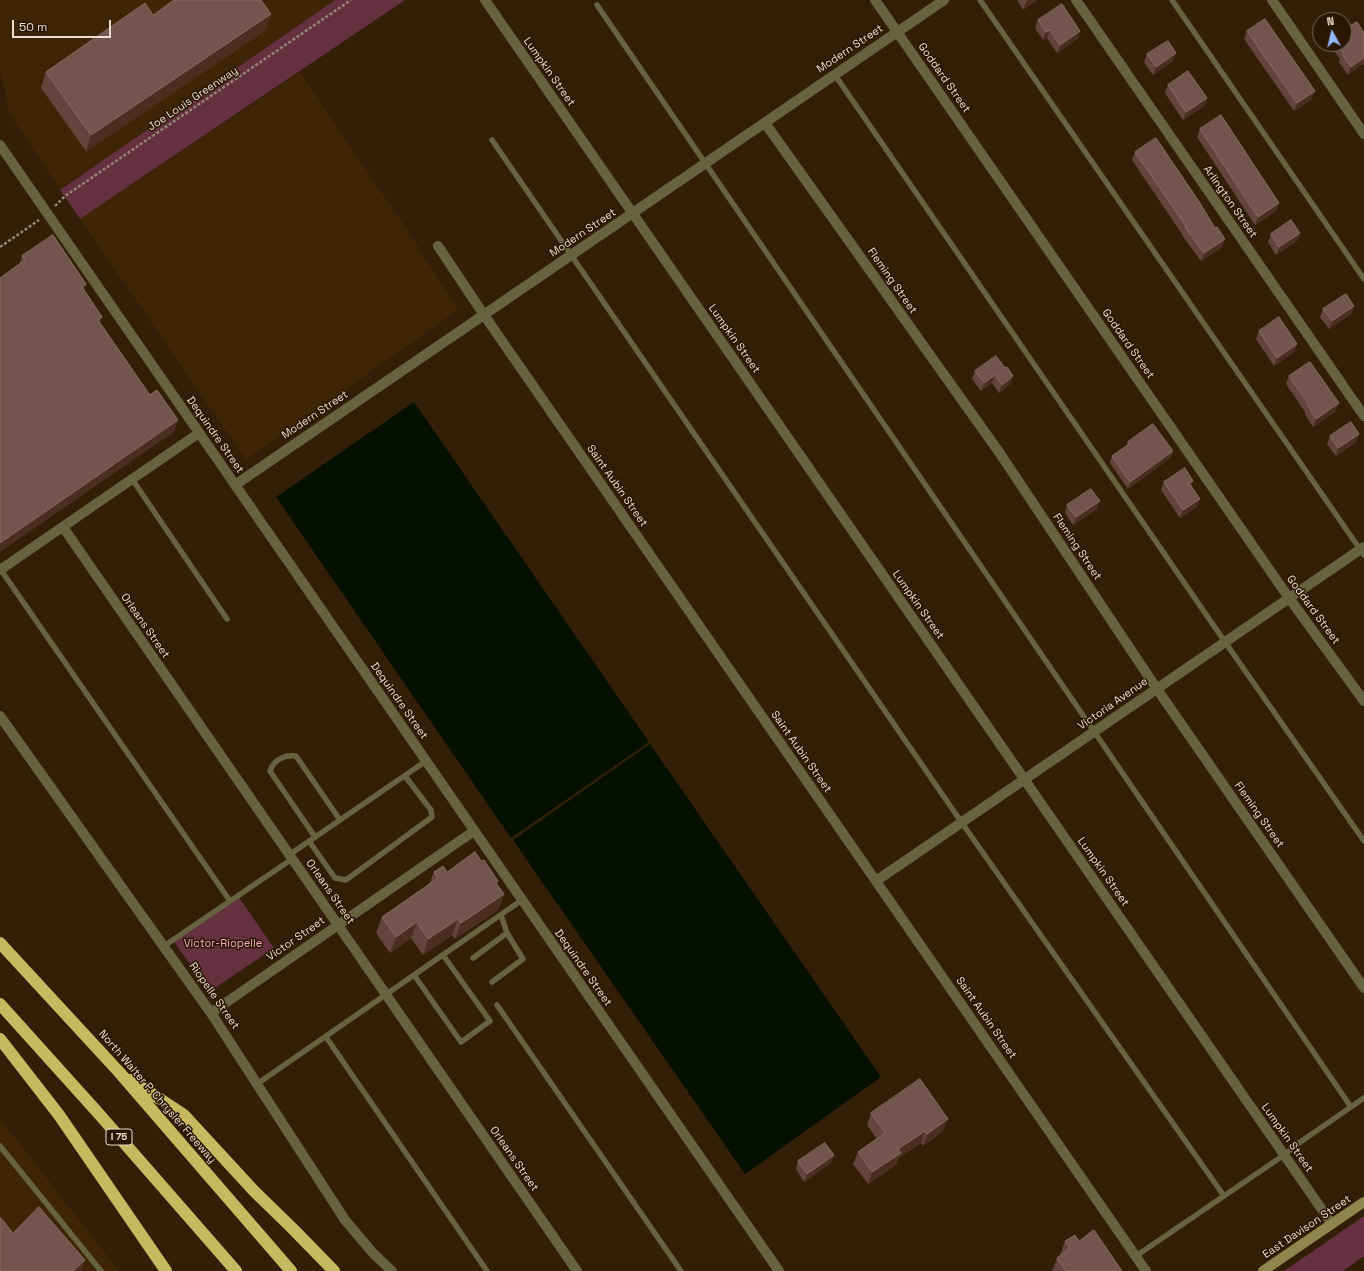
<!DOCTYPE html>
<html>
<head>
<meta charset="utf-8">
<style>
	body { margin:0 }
	#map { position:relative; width:1364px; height:1271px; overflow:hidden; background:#331f08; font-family:"Space Grotesk",sans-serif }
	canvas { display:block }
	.north { position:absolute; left:1312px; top:12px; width:40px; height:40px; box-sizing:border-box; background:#281601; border:1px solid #766654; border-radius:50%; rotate:352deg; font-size:11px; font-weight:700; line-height:16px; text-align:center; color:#ebded0 }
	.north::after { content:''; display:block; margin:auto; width:14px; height:18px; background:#94b7fd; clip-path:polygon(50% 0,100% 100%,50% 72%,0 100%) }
	.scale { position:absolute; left:12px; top:20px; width:99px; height:18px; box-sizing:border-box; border:2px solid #ebded0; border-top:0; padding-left:5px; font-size:12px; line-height:14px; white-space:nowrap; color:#ebded0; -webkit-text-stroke:3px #281601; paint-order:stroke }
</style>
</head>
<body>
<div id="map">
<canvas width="1364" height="1271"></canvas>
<div class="north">N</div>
<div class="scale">50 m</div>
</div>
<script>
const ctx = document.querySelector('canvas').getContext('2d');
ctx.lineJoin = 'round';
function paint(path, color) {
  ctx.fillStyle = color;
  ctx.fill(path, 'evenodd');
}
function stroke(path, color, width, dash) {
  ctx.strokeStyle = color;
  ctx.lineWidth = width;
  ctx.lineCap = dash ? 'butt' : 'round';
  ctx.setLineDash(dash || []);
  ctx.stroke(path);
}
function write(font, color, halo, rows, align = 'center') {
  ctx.font = font + ' "Space Grotesk",sans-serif';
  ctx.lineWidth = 3;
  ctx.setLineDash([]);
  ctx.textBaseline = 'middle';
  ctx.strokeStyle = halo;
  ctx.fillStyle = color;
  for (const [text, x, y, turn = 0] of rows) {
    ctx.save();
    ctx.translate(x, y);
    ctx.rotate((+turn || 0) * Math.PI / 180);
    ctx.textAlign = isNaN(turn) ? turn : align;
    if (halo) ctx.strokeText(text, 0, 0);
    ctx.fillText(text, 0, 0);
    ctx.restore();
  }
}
paint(new Path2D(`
	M0,0H335L60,190L9,113L0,69Z
	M300,72L414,240L458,310L246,460L80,219Z
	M0,1118L119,1271H0Z`), '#3d2506');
paint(new Path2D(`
	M335,0H405L80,219L60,190Z
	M238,896L274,948L209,992L173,940Z
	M1364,1216V1256L1343,1271H1284Z`), '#653040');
paint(new Path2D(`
	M414,402L649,742L511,838L276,497Z
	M650,744L881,1077L745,1174L513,840Z`), '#051000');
stroke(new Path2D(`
	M55,206L65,196L351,0
	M0,247L39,220`), '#968674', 2.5, [3, 2]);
stroke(new Path2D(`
	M980,0L1364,555
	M1172,0L1364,279
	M597,5L1351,1107
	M835,75L1225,642L1364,841
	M492,140L962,823L1224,1196
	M132,479L227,619
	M1,570L230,901
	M315,837L270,771C274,760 284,755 296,756L340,820
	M309,841L335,878L346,880L432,817L431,810L405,776
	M289,855L426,761
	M164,946L292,859
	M473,958L507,933
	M414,975L461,1042L490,1021L443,955
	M492,982L523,959L507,933L501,915
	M497,1005L681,1271
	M326,1037L487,1271
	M257,1084L522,900
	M0,1146L101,1271
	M1136,1256L1284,1155L1296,1145L1364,1098`), '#676340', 5.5);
stroke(new Path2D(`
	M485,0L1332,1224
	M875,0L1289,598L1364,701
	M1076,0L1364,416
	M1272,0L1364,134
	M765,123L999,452L1157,689L1364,988
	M438,246L484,315L1146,1271
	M235,485L944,0
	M63,527L577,1271
	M0,570L199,433
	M0,716L211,1013L345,1220L372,1252L392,1271
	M876,881L1364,547
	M211,1013L474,831`), '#676340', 10);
stroke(new Path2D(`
	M0,145L779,1271`), '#676340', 10);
stroke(new Path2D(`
	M1263,1271L1364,1202`), '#8e864d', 10);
stroke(new Path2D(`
	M0,943L119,1072L291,1271
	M0,1004L99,1114L236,1271
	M0,1039L59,1115L166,1271
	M131,1080L184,1115L254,1191L293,1229L334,1271`), '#c6b95f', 12);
paint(new Path2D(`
	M1017,0H1037L1023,10Z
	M153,15L266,30L86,151L41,88L46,72Z
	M1038,20L1080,31L1077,39L1057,53L1047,38L1043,40L1035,28Z
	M1247,31L1312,99L1294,111L1244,39Z
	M1364,33L1348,75L1339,62L1340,59L1330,45L1331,44H1344Z
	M1176,53L1173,61L1153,75L1144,62L1147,54Z
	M1168,85L1207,98L1204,106L1183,120L1165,93Z
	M1200,129L1279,203L1276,211L1255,225L1197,137Z
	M1135,152L1222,247L1201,261L1182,235V234L1132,160Z
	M1271,234L1297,241L1276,255L1268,242Z
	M22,256L86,284L84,290L102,317L100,323L174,432L19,265Z
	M1354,306L1351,314L1329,329L1320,317L1323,309Z
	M1259,331L1297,344L1294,352L1274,366L1256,339Z
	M996,356L1010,384L999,393L992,383L981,391L972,379L975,371Z
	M1289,376L1336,411L1313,427L1305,414V412L1286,384Z
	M1330,436L1356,442L1336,456L1327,444Z
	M1128,442L1173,451L1170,458L1128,489L1110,463L1112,456L1126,447Z
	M1193,481L1191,486L1197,507L1180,518L1161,490L1164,482Z
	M1067,505L1097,509L1073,525L1065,513Z
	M434,872H447L497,885L504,894L498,910L455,939L452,935L423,955L411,938L390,953L376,933L382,917L429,885Z
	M871,1113L943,1131L923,1146L921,1143L899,1158L896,1165L868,1184L853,1164L858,1152L877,1139L867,1125Z
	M834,1155L831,1163L804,1182L796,1169L798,1161Z
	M1065,1241H1079L1122,1271H1052L1057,1258L1060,1255Z`), '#63453d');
paint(new Path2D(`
	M1028,0H1037L1023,10L1026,2Z
	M271,14L266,30L86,151L91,135Z
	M1050,30L1047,38L1043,40L1046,32Z
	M1080,31L1077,39L1057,53L1060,45Z
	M1176,53L1173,61L1153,75L1156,67Z
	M1364,58V64L1348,75L1351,67Z
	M1315,91L1312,99L1294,111L1297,103Z
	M1207,98L1204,106L1183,120L1186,112Z
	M1279,203L1276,211L1255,225L1258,217Z
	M1300,233L1297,241L1276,255L1279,247Z
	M1225,239L1222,247L1201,261L1204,253Z
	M86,284L82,296V287Z
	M1354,306L1351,314L1329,329L1332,321Z
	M102,317L98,329V320Z
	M1297,344L1294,352L1274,366L1277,358Z
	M995,375L992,383L981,391L984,383Z
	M1013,376L1010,384L999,393L1002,385Z
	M1339,403L1336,411L1313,427L1316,419Z
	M178,420L174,432L0,552V543Z
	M1359,434L1356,442L1336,456L1338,448Z
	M1173,451L1170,458L1128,489L1130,482Z
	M1193,481L1190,489L1189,483Z
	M1200,499L1197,507L1180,518L1183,510Z
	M1100,501L1097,509L1073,525L1076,517Z
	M504,894L498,910L455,939L461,923Z
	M458,919L452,935L423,955L428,939Z
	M417,922L411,938L390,953L396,937Z
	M948,1119L943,1131L923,1146L927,1134Z
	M925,1131L921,1143L899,1158L896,1165L868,1184L872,1172L898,1149Z
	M834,1155L831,1163L804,1182L807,1174Z
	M85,1260L82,1271H73Z`), '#4a2f21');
const building = new Path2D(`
	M174,0H261L271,14L91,135L46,72L145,3L153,15Z
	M1062,4L1080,31L1060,45L1050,30L1046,32L1038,20Z
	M1265,19L1315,91L1297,103L1247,31Z
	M1357,22L1364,33V58L1351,67L1342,54L1344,53L1338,44H1344V30Z
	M1168,41L1176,53L1156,67L1147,54Z
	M1188,71L1207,98L1186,112L1168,85Z
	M1221,115L1279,203L1258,217L1200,129Z
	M1156,138L1200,203L1215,228L1217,227L1225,239L1204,253L1185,227L1186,226L1135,152Z
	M1291,220L1300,233L1279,247L1271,234Z
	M53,235L86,284L82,287L102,317L98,320L150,395L157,390L178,420L0,543V278L25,260L22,256Z
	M1346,294L1354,306L1332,321L1323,309Z
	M1279,317L1297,344L1277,358L1259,331Z
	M996,356L1005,368L1007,367L1013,376L1002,385L995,375L984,383L975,371Z
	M1310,362L1339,403L1316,419L1308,406L1309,405L1289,376Z
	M1351,422L1359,434L1338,448L1330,436Z
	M1153,424L1173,451L1130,482L1112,456L1129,444L1128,442Z
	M1185,468L1193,481L1189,483L1200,499L1183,510L1164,482Z
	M1091,489L1100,501L1076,517L1067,505Z
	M475,852L481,861L484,860L498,881L496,883L504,894L461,923L458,919L428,939L417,922L396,937L382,917L438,878L434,872L443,866L447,872Z
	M920,1079L948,1119L927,1134L925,1131L898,1149L901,1153L872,1172L858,1152L885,1133L871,1113Z
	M825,1143L834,1155L807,1174L798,1161Z
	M39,1207L85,1260L73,1271H0V1217L13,1233Z
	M1094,1230L1122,1271H1066L1057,1258L1070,1248L1065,1241L1075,1235L1079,1241Z`);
paint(building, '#72564d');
stroke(building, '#856b61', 1);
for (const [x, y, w] of [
	[119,1137,26]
]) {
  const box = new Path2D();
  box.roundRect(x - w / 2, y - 8, w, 16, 3);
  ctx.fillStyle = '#281601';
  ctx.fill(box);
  stroke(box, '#ebded0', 1);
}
write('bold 10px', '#ebded0', null, [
	["I 75",119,1137]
]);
write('11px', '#ebded0', '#281601', [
	["Modern Street",850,49,-34],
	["Lumpkin Street",549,72,55],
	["Goddard Street",944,78,55],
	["Joe Louis Greenway",193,99,-34],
	["Arlington Street",1230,202,55],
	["Modern Street",583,233,-34],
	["Fleming Street",892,281,55],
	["Lumpkin Street",734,339,55],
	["Goddard Street",1128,344,55],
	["Modern Street",315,415,-34],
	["Dequindre Street",215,435,55],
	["Saint Aubin Street",617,486,55],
	["Fleming Street",1077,547,56],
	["Lumpkin Street",918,605,55],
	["Goddard Street",1313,610,54],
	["Orleans Street",145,626,55],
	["Dequindre Street",399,701,55],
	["Victoria Avenue",1113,704,-35],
	["Saint Aubin Street",801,752,55],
	["Fleming Street",1259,815,55],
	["Lumpkin Street",1103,872,55],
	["Orleans Street",330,892,55],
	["Victor Street",296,939,-35],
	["Dequindre Street",583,968,55],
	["Riopelle Street",214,996,55],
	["Saint Aubin Street",986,1018,55],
	["North Walter P. Chrysler Freeway",157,1097,49],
	["Lumpkin Street",1287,1138,55],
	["Orleans Street",514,1159,55],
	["East Davison Street",1307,1227,-34]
]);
write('11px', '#f4adbf', '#281601', [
	["Victor-Riopelle",223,944]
]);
</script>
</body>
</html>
